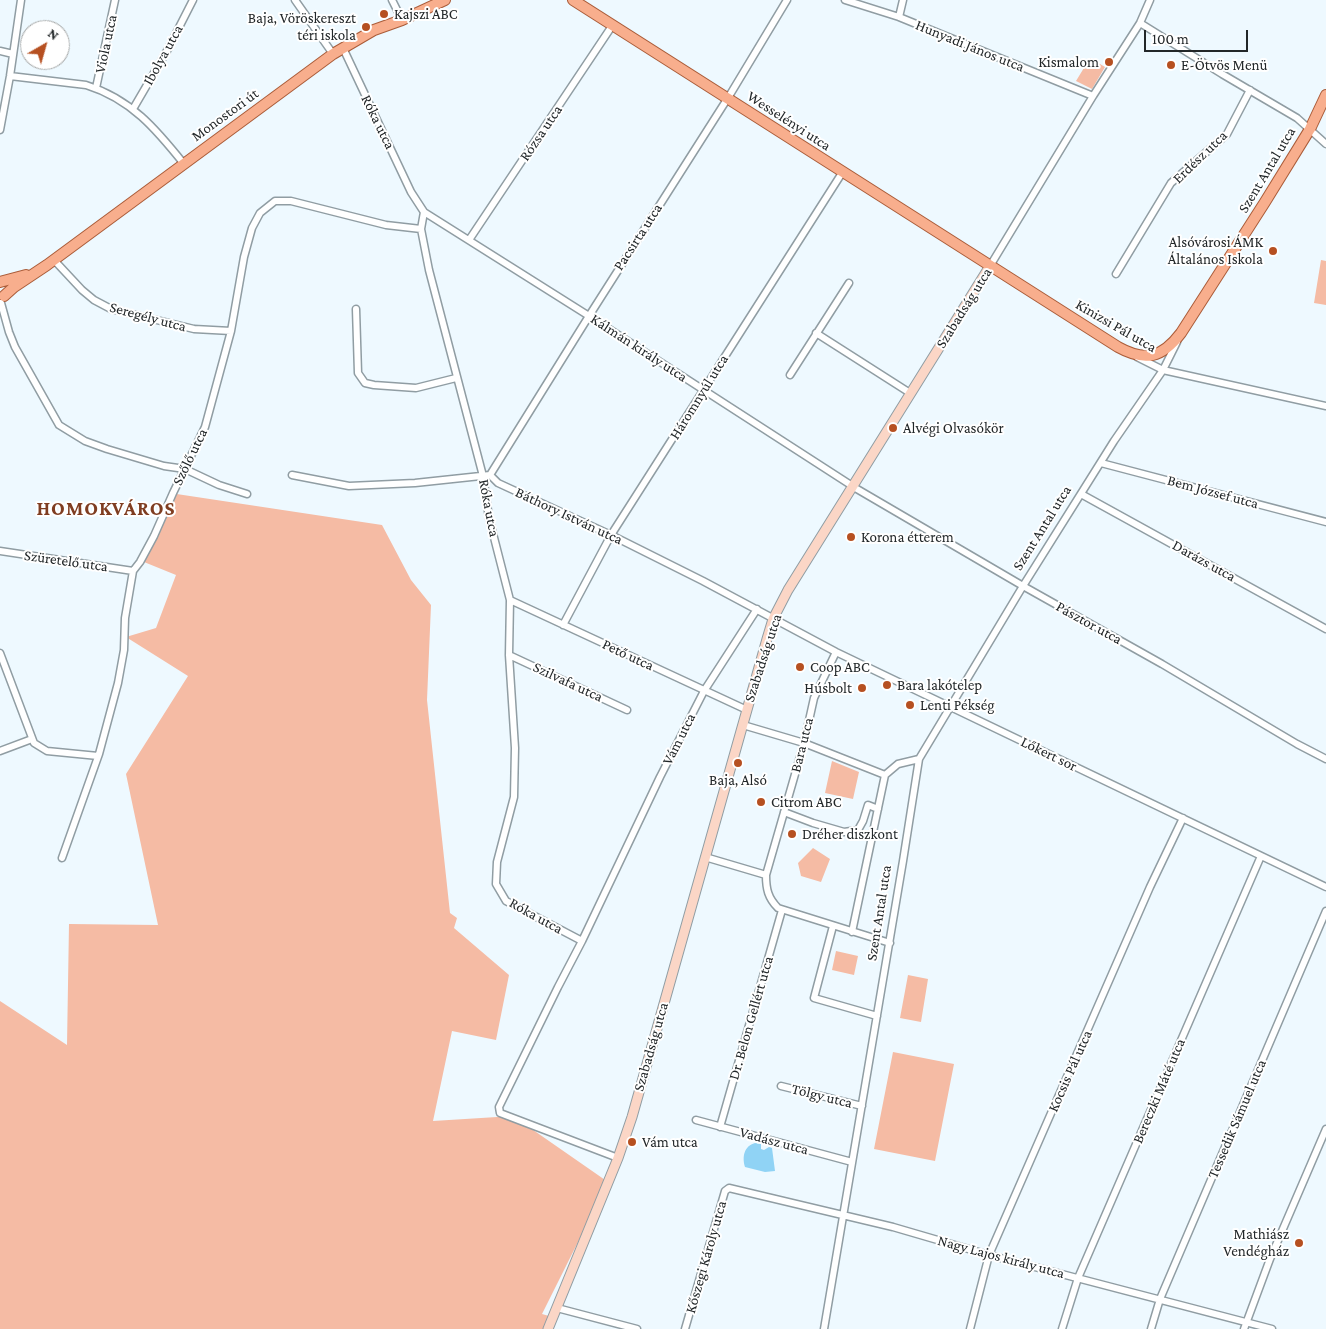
<!DOCTYPE html>
<html>
<head>
<meta charset="utf-8">
<style>
	body { margin:0 }
	#map { position:relative; width:1326px; height:1329px; overflow:hidden; background:#eef9ff; font-family:"Crimson Pro",serif }
	canvas { display:block }
	.north { position:absolute; left:20px; top:20px; width:50px; height:50px; box-sizing:border-box; background:#fff; border:1px solid #a7a9a9; border-radius:50%; rotate:38deg; font-size:14px; font-weight:700; line-height:20px; text-align:center; color:#222729 }
	.north::after { content:''; display:block; margin:auto; width:18px; height:22px; background:#b65021; clip-path:polygon(50% 0,100% 100%,50% 72%,0 100%) }
	.scale { position:absolute; left:1144px; top:30px; width:104px; height:22px; box-sizing:border-box; border:2px solid #222729; border-top:0; padding-left:6px; font-size:15px; line-height:18px; white-space:nowrap; color:#222729; -webkit-text-stroke:4px #fff; paint-order:stroke }
</style>
</head>
<body>
<div id="map">
<canvas width="1326" height="1329"></canvas>
<div class="north">N</div>
<div class="scale">100 m</div>
</div>
<script>
const ctx = document.querySelector('canvas').getContext('2d');
ctx.lineJoin = 'round';
function paint(path, color) {
  ctx.fillStyle = color;
  ctx.fill(path, 'evenodd');
}
function stroke(path, color, width, dash) {
  ctx.strokeStyle = color;
  ctx.lineWidth = width;
  ctx.lineCap = dash ? 'butt' : 'round';
  ctx.setLineDash(dash || []);
  ctx.stroke(path);
}
function write(font, color, halo, rows, align = 'center') {
  ctx.font = font + ' "Crimson Pro",serif';
  ctx.lineWidth = 4;
  ctx.setLineDash([]);
  ctx.textBaseline = 'middle';
  ctx.strokeStyle = halo;
  ctx.fillStyle = color;
  for (const [text, x, y, turn = 0] of rows) {
    ctx.save();
    ctx.translate(x, y);
    ctx.rotate((+turn || 0) * Math.PI / 180);
    ctx.textAlign = isNaN(turn) ? turn : align;
    if (halo) ctx.strokeText(text, 0, 0);
    ctx.fillText(text, 0, 0);
    ctx.restore();
  }
}
paint(new Path2D(`
	M1090,58L1105,67L1092,89L1076,81Z
	M1321,260L1326,261V305L1314,303Z
	M170,493L382,525L411,580L431,605L427,700L450,913L457,918L454,928L509,975L496,1040L452,1031L433,1121L513,1116L608,1182L542,1314L549,1316L544,1329H0V1001L67,1045L69,924L158,925L126,774L188,676L126,637L156,628L176,575L144,562Z
	M832,761L859,772L853,799L825,793Z
	M813,848L830,859L821,882L801,876L798,863Z
	M836,951L858,956L854,975L832,970Z
	M908,975L928,979L921,1022L900,1018Z
	M893,1052L954,1064L935,1161L874,1149Z`), '#f5bba4');
paint(new Path2D(`
	M755,1143L761,1144V1149L764,1150L769,1147L772,1148L775,1171L765,1172L745,1167C742,1157 744,1146 755,1143Z`), '#90d3f5');
const street = new Path2D(`
	M295,0L333,54
	M392,0L402,20
	M845,0L899,17L1093,96
	M899,17L903,0
	M1140,23L1222,74L1297,118L1326,144
	M343,48L411,192L424,212L421,229L429,270L483,476L489,518L510,600L509,655L515,748L514,797L497,862L496,884L506,901L582,941
	M0,51L13,54
	M10,76L86,85C131,99 156,129 184,164
	M96,88L115,0
	M133,109L168,49L193,0
	M0,130L10,76L21,0
	M424,212L589,316L857,489L1023,586L1162,664L1297,744L1326,759
	M469,240L612,26
	M54,260L82,290L94,300L111,309L194,329L231,331
	M990,266L1093,96L1140,23L1150,0
	M1116,274L1171,183L1227,134L1250,90
	M1,303L9,332L15,347L59,425L85,441L107,449L164,466L185,469L219,485L247,494
	M356,309L358,373L365,383L374,385L416,388L456,378
	M816,333L910,393
	M1137,357L1163,370L1326,406
	M790,375L849,283
	M1101,463L1326,522
	M292,475L349,486L415,483L490,475L498,483L611,535L703,581L836,652L1326,887
	M490,475L589,316L731,93L787,0
	M1081,494L1326,629
	M0,551L133,571
	M510,600L747,710
	M563,625L611,535L842,173
	M836,652L814,698L804,743L766,875C766,889 768,898 778,908L890,943
	M0,653L34,743L47,751L98,756
	M509,655L627,710
	M743,725L804,743L885,775
	M0,751L32,739
	M784,812L813,823L844,832L858,830L863,821L868,805L878,809
	M705,857L766,875
	M62,858L99,754L118,683L124,650L125,618L133,571L140,562L154,536L173,493L205,427L231,331L244,257L252,228L260,213L275,201H291L386,225L421,229
	M833,926L814,998L877,1016
	M852,932L885,775L898,764L919,759
	M781,1086L862,1106
	M696,1120L852,1162
	M720,1127L782,910
	M618,1158L500,1113L499,1107L558,987L582,941L660,777L704,691L757,609
	M557,1308L637,1329
	M685,1329L725,1191L729,1188L893,1227L989,1255L1272,1329
	M824,1329L903,861L919,759L1023,586L1114,441L1163,370L1177,342
	M970,1329L989,1255L1150,887L1183,818
	M1062,1329L1078,1278L1261,856
	M1151,1329L1160,1299L1326,911
	M1244,1329L1270,1259L1326,1129`);
const secondary = new Path2D(`
	M548,1329L618,1158L632,1117L767,639L773,619L788,590L990,266`);
const primary = new Path2D(`
	M573,0L1118,347C1145,362 1162,358 1181,333L1265,202L1310,129L1326,95
	M0,282L26,275
	M4,296L14,287L47,265L333,54L374,30L402,20L445,0`);
stroke(street, '#909da3', 9);
stroke(secondary, '#909da3', 11);
stroke(primary, '#aa5c39', 12);
stroke(street, '#fff', 6);
stroke(secondary, '#fbd6c6', 9);
stroke(primary, '#f8ae8d', 10);
for (const [x, y, r, color] of [
	[384,14,5,"#b65021"],
	[366,27,5,"#b65021"],
	[1109,62,5,"#b65021"],
	[1171,65,5,"#b65021"],
	[1273,251,5,"#b65021"],
	[893,428,5,"#b65021"],
	[851,537,5,"#b65021"],
	[800,667,5,"#b65021"],
	[887,685,5,"#b65021"],
	[862,688,5,"#b65021"],
	[910,705,5,"#b65021"],
	[738,763,5,"#b65021"],
	[761,802,5,"#b65021"],
	[792,834,5,"#b65021"],
	[632,1142,5,"#b65021"],
	[1299,1243,5,"#b65021"]
]) {
  const dot = new Path2D();
  dot.arc(x, y, r, 0, 2 * Math.PI);
  ctx.fillStyle = color;
  ctx.fill(dot);
  stroke(dot, '#fff', 2);
}
write('15px', '#222729', '#fff', [
	["Kajszi ABC",394,14],
	["Baja, Vöröskereszt",356,18,"right"],
	["téri iskola",356,35,"right"],
	["Kismalom",1099,62,"right"],
	["E-Ötvös Menü",1181,65],
	["Alsóvárosi ÁMK",1263,242,"right"],
	["Általános Iskola",1263,259,"right"],
	["Alvégi Olvasókör",903,428],
	["Korona étterem",861,537],
	["Coop ABC",810,667],
	["Bara lakótelep",897,685],
	["Húsbolt",852,688,"right"],
	["Lenti Pékség",920,705],
	["Baja, Alsó",738,780,"center"],
	["Citrom ABC",771,802],
	["Dréher diszkont",802,834],
	["Vám utca",642,1142],
	["Mathiász",1289,1234,"right"],
	["Vendégház",1289,1251,"right"]
], 'left');
write('15px', '#222729', '#fff', [
	["Viola utca",106,44,-78],
	["Hunyadi János utca",970,46,22],
	["Ibolya utca",163,55,-61],
	["Monostori út",225,115,-36],
	["Wesselényi utca",789,121,33],
	["Róka utca",378,122,64],
	["Rózsa utca",541,133,-56],
	["Erdész utca",1200,157,-44],
	["Szent Antal utca",1267,170,-59],
	["Pacsirta utca",638,237,-57],
	["Szabadság utca",964,308,-58],
	["Seregély utca",148,317,15],
	["Kinizsi Pál utca",1116,326,30],
	["Kálmán király utca",639,348,33],
	["Háromnyúl utca",699,397,-58],
	["Szőlő utca",190,457,-64],
	["Bem József utca",1213,492,15],
	["Róka utca",489,508,79],
	["Báthory István utca",569,516,25],
	["Szent Antal utca",1042,528,-58],
	["Szüretelő utca",66,561,8],
	["Darázs utca",1204,561,29],
	["Pásztor utca",1089,623,29],
	["Pető utca",628,655,25],
	["Szabadság utca",763,658,-72],
	["Szilvafa utca",568,682,25],
	["Vám utca",679,739,-63],
	["Bara utca",802,745,-76],
	["Lőkert sor",1049,754,26],
	["Szent Antal utca",879,913,-81],
	["Róka utca",536,916,29],
	["Dr. Belon Gellért utca",751,1018,-74],
	["Szabadság utca",651,1047,-74],
	["Kocsis Pál utca",1070,1071,-66],
	["Bereczki Máté utca",1159,1091,-67],
	["Tölgy utca",822,1096,14],
	["Tessedik Sámuel utca",1237,1119,-67],
	["Vadász utca",774,1141,15],
	["Kőszegi Károly utca",706,1257,-74],
	["Nagy Lajos király utca",1001,1257,15]
]);
ctx.letterSpacing = '1px';
write('bold 20px', '#7f3d21', '#fff', [
	["HOMOKVÁROS",106,509]
]);
ctx.letterSpacing = '0px';
</script>
</body>
</html>
